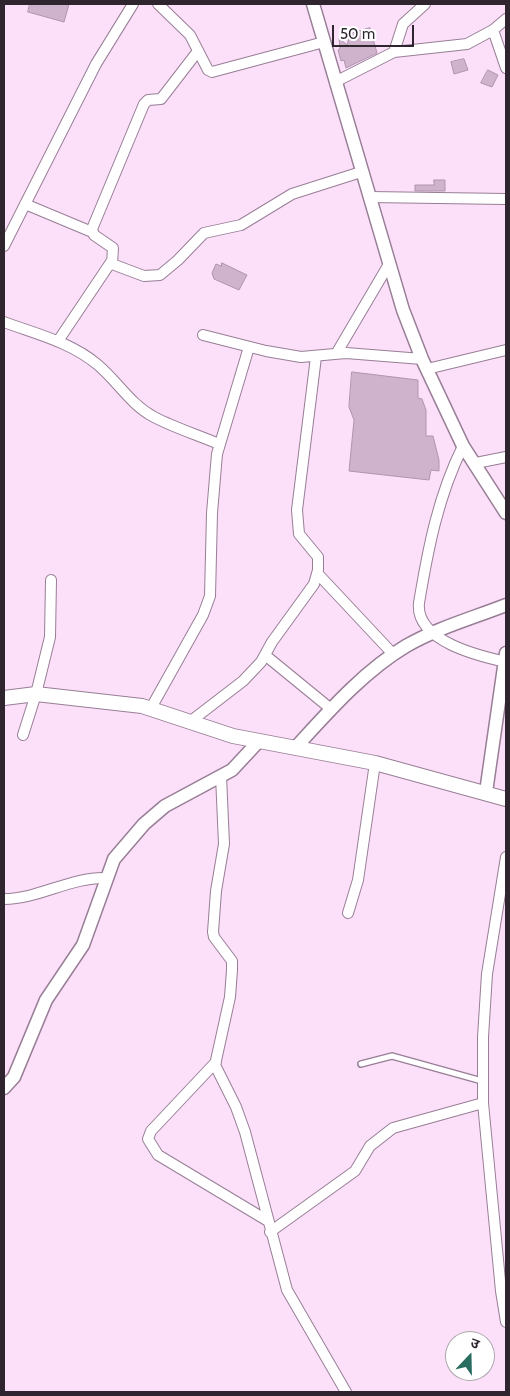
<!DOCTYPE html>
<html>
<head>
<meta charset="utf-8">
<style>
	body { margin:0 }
	#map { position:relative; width:510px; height:1396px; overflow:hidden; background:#fce0fa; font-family:Cabin,"Noto Sans Devanagari",sans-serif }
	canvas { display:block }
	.frame { position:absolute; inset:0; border:5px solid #2f252e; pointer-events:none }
	.north { position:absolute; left:445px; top:1331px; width:50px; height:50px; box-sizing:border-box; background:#fff; border:1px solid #aca8ab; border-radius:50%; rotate:21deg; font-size:14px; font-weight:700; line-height:20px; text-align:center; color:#2f252e }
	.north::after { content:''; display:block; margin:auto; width:18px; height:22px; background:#286d60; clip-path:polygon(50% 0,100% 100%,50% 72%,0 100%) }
	.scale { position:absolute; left:332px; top:25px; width:82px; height:22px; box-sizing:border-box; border:2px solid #2f252e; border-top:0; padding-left:6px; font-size:15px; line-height:18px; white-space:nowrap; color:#2f252e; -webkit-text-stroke:4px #fff; paint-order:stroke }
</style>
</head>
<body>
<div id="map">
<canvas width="510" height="1396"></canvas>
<div class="frame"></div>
<div class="north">उ</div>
<div class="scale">50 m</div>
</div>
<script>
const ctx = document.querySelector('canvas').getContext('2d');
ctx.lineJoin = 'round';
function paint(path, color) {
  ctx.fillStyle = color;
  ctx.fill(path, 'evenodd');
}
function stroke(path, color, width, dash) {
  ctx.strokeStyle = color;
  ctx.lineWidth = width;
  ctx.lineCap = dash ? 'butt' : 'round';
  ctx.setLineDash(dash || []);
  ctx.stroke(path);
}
const building = new Path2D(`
	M30,4H69L64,22L28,12Z
	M370,28L377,53L346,68L344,60L341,61L338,50L340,48L339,38L347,45L350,34Z
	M464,59L468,70L454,74L451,62Z
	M488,70L498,75L492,87L481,83Z
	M434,180H445V191H415V185H434Z
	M222,263L247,275L239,290L214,279L212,273L216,264L221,266Z
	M352,372L418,380V398L422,399L426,410V436H433L439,460V471L431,470L429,480L349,471L354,420L349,407Z`);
paint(building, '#cfb3cc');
stroke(building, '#ae94ac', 1);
const service = new Path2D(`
	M361,1064L392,1056L482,1081`);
const minor = new Path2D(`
	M158,4L190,35L208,70L212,72L324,42
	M493,30L506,68
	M198,51L161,99L148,100L144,104L92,229L94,235L113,248L112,264L144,276L160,275L178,260L204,233L241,225L292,194L361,172
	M394,52L403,24L425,4
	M335,82L394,52L467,44L493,30L506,19
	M369,197L506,199
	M25,204L92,232
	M4,246L96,64L133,4
	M4,322C36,334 71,342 98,365C118,382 131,405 154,417C175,428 198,435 219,444
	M203,335L266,351L301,357L346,353L422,359
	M58,341L111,262
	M336,354L389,264
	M427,369L506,350
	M463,446C438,496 428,549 419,603C415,641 479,656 506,662
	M476,463L506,457
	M318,574L393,654
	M265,655L331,709
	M151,708L203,615L210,596L212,513L217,454L249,347
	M191,721L243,681L261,662L272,642L314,584L318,570V557L299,534L297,510L316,357
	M23,735L36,694L50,637L51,580
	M221,776L224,844L216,891L213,932L214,937L232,961V970L230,997L215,1065L236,1107L245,1132L287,1290L346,1392
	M506,857L487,974L483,1037V1103L501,1291L506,1322
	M4,899C39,899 70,877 106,878
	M348,913L358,880L375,763
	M216,1062L151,1131L148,1139L158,1155L268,1221
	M270,1232L355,1171L370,1146L393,1128L483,1103`);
const tertiary = new Path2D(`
	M313,4L403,310L422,359L463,446L506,513
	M296,747C329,711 364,671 406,646C437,628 473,618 506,605
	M486,792L506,653
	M4,1088L14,1077L46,1000L83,945L114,859L144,824L165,806L232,770L259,741`);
const secondary = new Path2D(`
	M4,698L36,694L142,706L233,736L375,763L506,799`);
stroke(service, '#987e96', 8);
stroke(minor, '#987e96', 12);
stroke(tertiary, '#987e96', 15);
stroke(secondary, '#987e96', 16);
stroke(service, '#fff', 5);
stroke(minor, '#fff', 10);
stroke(tertiary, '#fff', 12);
stroke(secondary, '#fff', 14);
</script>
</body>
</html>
